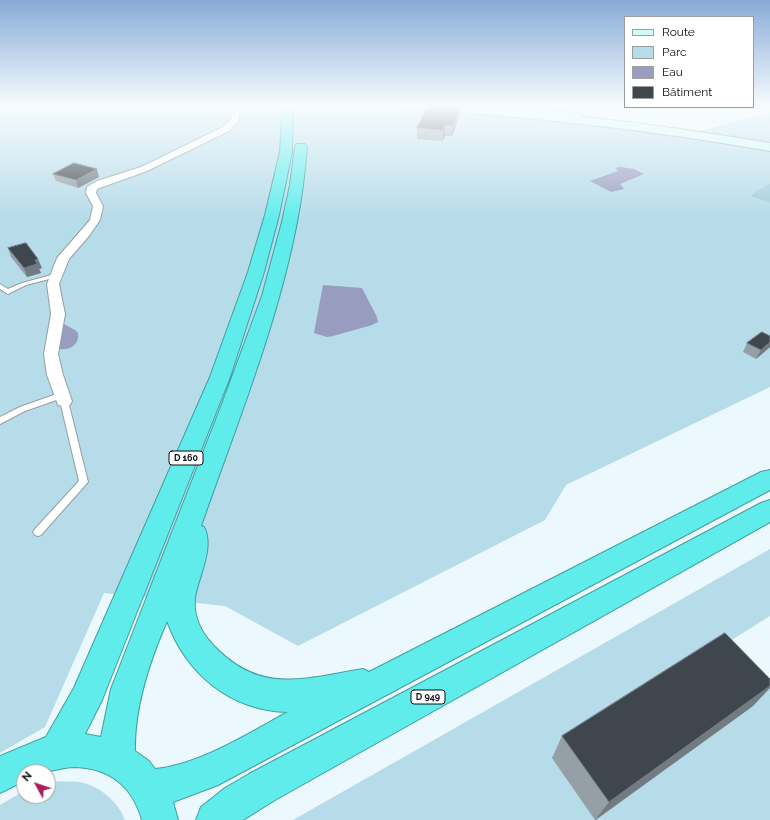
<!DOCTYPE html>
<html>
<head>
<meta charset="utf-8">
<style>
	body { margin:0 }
	#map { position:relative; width:770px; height:820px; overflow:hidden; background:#ebf8fd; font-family:Raleway,sans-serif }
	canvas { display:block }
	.legend { position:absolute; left:624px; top:16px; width:130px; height:92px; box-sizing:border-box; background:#fff; border:1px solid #9d9f9f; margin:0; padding:5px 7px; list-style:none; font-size:12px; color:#0a0e10 }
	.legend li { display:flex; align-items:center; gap:8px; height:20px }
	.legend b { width:20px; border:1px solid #9d9f9f }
	.north { position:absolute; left:16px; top:764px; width:40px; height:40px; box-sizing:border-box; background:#fff; border:1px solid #9d9f9f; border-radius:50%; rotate:310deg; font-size:11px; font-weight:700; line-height:16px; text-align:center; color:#0a0e10 }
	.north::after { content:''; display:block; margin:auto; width:14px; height:18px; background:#ac1e5b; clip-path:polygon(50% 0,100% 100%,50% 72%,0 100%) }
</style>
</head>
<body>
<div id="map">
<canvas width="770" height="820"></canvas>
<ul class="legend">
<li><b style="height:5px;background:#d0f9f9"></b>Route</li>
<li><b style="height:11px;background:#b6dbe9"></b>Parc</li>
<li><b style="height:11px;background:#989dbf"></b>Eau</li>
<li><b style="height:11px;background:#3f464e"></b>Bâtiment</li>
</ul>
<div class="north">N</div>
</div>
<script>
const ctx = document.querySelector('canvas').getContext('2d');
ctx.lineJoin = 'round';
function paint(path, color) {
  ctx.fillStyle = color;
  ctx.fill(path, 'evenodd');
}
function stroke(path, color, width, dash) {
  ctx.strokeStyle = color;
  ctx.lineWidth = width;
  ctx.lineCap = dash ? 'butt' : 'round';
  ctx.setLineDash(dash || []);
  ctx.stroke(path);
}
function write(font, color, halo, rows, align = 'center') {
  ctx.font = font + ' Raleway,sans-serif';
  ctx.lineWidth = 4;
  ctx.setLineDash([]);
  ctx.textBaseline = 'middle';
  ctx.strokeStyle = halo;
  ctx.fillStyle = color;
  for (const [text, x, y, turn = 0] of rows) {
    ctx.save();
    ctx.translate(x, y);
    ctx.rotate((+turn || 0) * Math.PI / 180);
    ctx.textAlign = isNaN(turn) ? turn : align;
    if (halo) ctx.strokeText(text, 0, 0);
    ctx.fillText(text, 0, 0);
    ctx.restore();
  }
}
paint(new Path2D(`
	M0,106H582L575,116L698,132L770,112V183L749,196L770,203V387L566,485L545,520L298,646L225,606L104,593L45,727L0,753Z
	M770,549V616L722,646L770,680V820H293Z
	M60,781C66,782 73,781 79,782C98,785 118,801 125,820H0V805L24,791V796H48V783Z`), '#b6dbe9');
paint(new Path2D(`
	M770,183V203L749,196Z`), '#a3cddd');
paint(new Path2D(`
	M621,167L634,169L644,174L620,184L624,189L611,192L590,181L618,171L615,168Z
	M323,285L362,288L377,317L378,322L372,325L333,336L327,337L314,333Z
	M60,322L75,330L78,333C80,346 67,352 56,348Z`), '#989dbf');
const lane = new Path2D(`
	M485,106H497L579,114L585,106H589L577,120L575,119L577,116Z
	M55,274L58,276L57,277L26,285L8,294L0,289V284L8,289L22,283Z
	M62,392L65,393L66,395L65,397L25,411L0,424V417L20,407Z
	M64,398L68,401L88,482L41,535L38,536L35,535L33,532L35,529L79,481L60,401Z`);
const street = new Path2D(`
	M221,106C230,105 234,106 240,114L238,122L229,131L147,171L97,189L96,193L103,206L100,220L89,236L69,259L59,284L65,314L58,354L63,375L72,401L70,405L64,406L58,405L47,375L44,354L51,314L47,284L57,258L90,220L93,206L86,193L87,187L97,181L141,167L223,127L230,121L232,114Z`);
const secondary = new Path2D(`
	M402,106C525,106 648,123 770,143V151C650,130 529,116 407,109L403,108Z`);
const highway = new Path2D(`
	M283,106H293L292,152L279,215L264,272L230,377L102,700L85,734L101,737L111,689L222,404L262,296L282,222L290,185L295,147L297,144H305L307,147C305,172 302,197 297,222C277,326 236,426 201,526L204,527C215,548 198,577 195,598C193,616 201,632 213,645C260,695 303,679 363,669L369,672L761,472L770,470V490L218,785L173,802L178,820H142C133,787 110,768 75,767C64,767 54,771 42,772C37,773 30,772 24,772V781L0,793V756L46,737L74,688L210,377L248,272L265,215L280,152ZM167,621C186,674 231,711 288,712C249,733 199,765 155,769L149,761L135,751C134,707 150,660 167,621Z
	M770,500V522L275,800L243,820H196L201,807L225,788L249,774L761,503Z`);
stroke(lane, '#929fa3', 2);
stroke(street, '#929fa3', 2);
stroke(secondary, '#929fa3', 2);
stroke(highway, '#439e9f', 2);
paint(lane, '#fff');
paint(street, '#fff');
paint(secondary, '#d0f9f9');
paint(highway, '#61ecec');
paint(new Path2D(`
	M428,106H460V114L452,136H445L443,141L417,139V128Z
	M53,174L99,177L78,188L56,181Z
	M8,248L42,268L39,269L41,273L27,277L11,257Z
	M770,336V347L756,359L743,352L747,343Z
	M753,706L596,820H595L552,758L562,736Z`), '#959fa6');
paint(new Path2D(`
	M460,106V114L452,136L453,125Z
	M445,125V136L443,141V130Z
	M97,169L99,177L78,188L76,180Z
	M38,259L42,268L39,269L41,273L27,277L24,268L35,260Z
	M770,342V347L756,359L761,350Z
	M770,686V688L753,706L595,820L609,802Z`), '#737b82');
const building = new Path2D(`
	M428,106H460L453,125H445L443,130L417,128Z
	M74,163L97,169L76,180L53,174Z
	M26,243L38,259L35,260L37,264L24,268L8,248Z
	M762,332L770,336V342L761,350L747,343Z
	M725,633L770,679V686L609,802L562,736Z`);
paint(building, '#3f464e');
stroke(building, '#737b82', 1);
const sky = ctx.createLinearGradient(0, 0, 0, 221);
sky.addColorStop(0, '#88abd8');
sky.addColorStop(0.48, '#f6fcfe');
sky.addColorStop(1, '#f6fcfe00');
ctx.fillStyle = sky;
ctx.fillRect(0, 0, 770, 221);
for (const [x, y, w] of [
	[186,458,34],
	[428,697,34]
]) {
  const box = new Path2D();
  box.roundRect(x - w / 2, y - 7, w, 14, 3);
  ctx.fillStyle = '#fff';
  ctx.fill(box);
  stroke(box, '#0a0e10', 1);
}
write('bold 9px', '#0a0e10', null, [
	["D 160",186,458],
	["D 949",428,697]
]);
</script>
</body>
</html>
